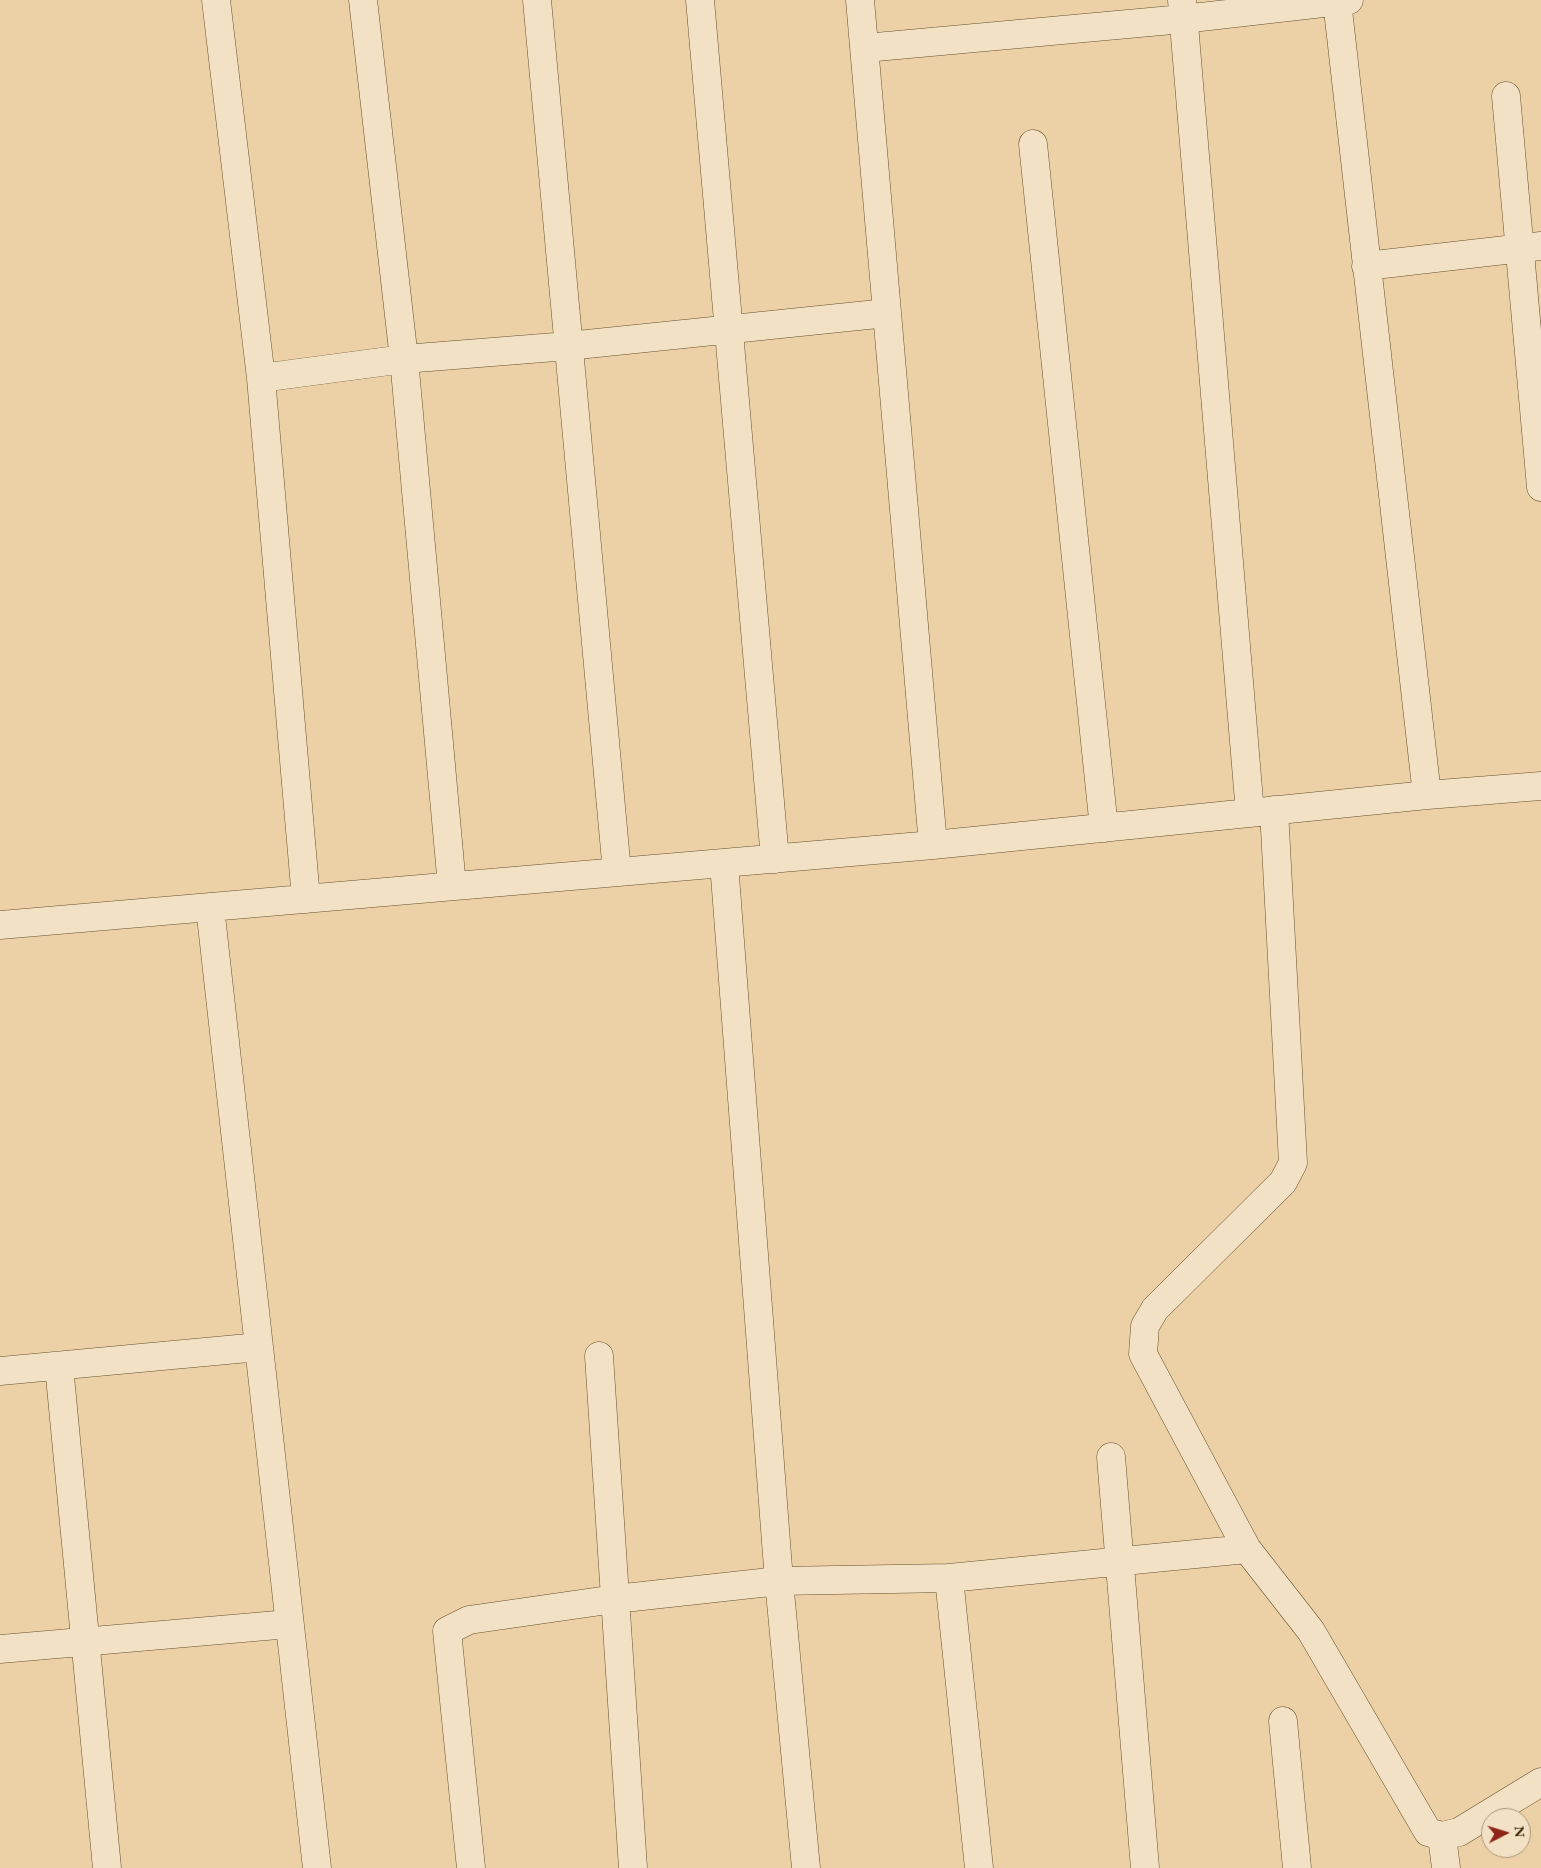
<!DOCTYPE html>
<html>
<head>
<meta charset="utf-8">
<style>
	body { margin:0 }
	#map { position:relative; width:1541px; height:1868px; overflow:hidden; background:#ecd1a6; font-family:"EB Garamond",serif }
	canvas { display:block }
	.north { position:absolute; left:1481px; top:1808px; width:50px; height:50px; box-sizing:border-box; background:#f3e1c5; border:1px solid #a99679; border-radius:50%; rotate:85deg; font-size:14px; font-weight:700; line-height:20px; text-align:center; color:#392506 }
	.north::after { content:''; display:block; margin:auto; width:18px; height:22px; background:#8f2418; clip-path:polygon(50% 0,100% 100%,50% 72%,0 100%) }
</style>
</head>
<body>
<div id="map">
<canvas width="1541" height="1868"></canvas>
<div class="north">N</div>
</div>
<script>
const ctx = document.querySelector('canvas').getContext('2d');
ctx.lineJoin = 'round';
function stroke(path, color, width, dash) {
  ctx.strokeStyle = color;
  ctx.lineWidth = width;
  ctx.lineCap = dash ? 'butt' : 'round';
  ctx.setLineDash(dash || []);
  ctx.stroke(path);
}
const minor = new Path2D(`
	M216,0L261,378L306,899
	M363,0L404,359L452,886
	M537,0L617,872
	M700,0L775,859
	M860,0L933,845
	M1182,0L1250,813
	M1337,1L1427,795
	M865,48L1183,19L1349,0
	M1506,96L1541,487
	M1033,144L1104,828
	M1366,266L1541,246
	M261,378L404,359L568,346L887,313
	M1274,810L1293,1163L1283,1182L1155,1309L1145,1326L1143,1354L1247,1549L1311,1631L1428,1832L1442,1836L1459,1832L1541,1782
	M724,863L779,1581L806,1868
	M210,907L317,1868
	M0,925L933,845L1427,795L1541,786
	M599,1356L633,1868
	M59,1366L107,1868
	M0,1371L259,1347
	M1111,1457L1145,1868
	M949,1578L979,1868
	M0,1649L289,1624
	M1283,1721L1297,1868
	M1442,1836L1446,1868
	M471,1868L447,1631L469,1620L615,1599L779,1581L949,1578L1247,1549`);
stroke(minor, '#66502e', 29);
stroke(minor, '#f3e1c5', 28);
</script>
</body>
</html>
